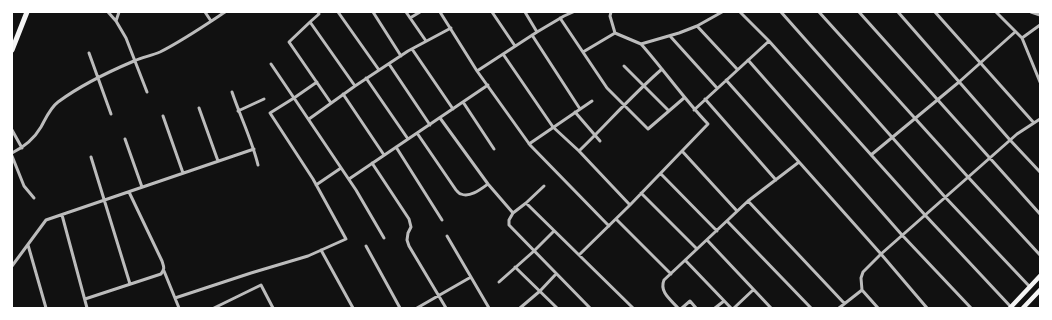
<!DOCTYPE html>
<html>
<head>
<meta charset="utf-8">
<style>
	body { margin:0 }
	#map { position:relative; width:1052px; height:320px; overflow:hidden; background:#111; font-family:"Public Sans",sans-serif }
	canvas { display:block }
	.frame { position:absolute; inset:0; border:13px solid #fff; pointer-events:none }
</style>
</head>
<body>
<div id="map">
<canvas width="1052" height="320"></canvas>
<div class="frame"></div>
</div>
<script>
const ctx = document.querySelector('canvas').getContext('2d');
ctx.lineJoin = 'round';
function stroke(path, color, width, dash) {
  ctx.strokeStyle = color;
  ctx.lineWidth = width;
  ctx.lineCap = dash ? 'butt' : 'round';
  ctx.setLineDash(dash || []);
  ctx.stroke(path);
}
stroke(new Path2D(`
	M108,12L116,21L126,38L147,92
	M205,12L211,21
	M318,12L319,14L310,22L355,86
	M338,12L379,70
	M373,12L401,56
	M406,12L426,41
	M440,12L477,71L530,145L609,226
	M492,12L515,46
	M525,12L537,32
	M611,12L610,16L615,33L641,44L679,33L697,26L722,12
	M740,12L769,41L925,215L1011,307
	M781,12L945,197L1030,287
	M819,12L968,177L1040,255
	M859,12L1040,214
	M898,12L1010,140L1040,172
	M935,12L1034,123
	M996,12L1022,38L1040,25
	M1031,12L1040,15
	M410,18L420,12
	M560,18L607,88L648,129L684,98
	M116,21L119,12
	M310,22L289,42L331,103
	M697,26L737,69
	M532,35L580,109
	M670,36L717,88
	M1022,38L1040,82
	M412,49L453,109
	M583,52L615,33
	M89,53L111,114
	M503,54L553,127L579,151L630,205
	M748,60L902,235L971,308
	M271,64L294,98L317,82
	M389,64L430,125
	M624,66L669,111
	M477,71L537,32L564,16L573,12
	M366,78L408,139
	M726,80L881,254L927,308
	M232,92C240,116 252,140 258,165
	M343,94L384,155
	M705,99L776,180
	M463,102L494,149
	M199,108L218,161
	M694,110L769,41
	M238,111L264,99
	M575,112L600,141
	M163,116L183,173
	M440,118L488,184L513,213
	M309,119L355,86L408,51L451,28
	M12,130L22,148
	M417,133L456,190C458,192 459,194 461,194C470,198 481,189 488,184
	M125,139L142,187
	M529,144L592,101
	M396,147L442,220
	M579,151C607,124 632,95 662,69
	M682,151L737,211
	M12,153C24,147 34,139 41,127C46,118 50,108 58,102C81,85 108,72 134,61C142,57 151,56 160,52C182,41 204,26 225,12
	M871,155L959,82L1015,32
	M12,156L24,186L34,198
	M91,157L130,284
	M372,163L409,219L411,227L408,233L407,240L409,246L446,308
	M661,174L717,231
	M349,179L488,85
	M316,185L341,168
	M544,186L526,203L513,213L509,220V225L590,308
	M641,193L697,249
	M748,201L844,303
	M526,203L633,308
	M62,215L87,308
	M616,219L671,274
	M727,221L811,308
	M447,236L489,308
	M707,240L771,308
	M28,245L46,308
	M366,246L400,308
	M321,250L353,308
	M579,255L630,205L708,124C684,99 664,70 641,44
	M685,260L731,308
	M12,266L46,220L254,149
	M515,267L557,308
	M164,271L179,308
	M499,282L534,251L554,231
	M862,290L878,308
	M175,298L251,273L308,256L346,239L313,179L270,113L294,98L356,190L384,238
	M85,299L161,274C165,269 164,267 162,261L129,192
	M214,308L261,285L273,308
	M417,308L471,277
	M520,308L540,291L556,274
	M678,308C671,300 659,292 664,280L748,201L799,162
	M682,308L690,301L696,308
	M715,308L724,301
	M734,308L753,290
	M839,308L862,290L861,278L863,272L881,254L1017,134L1040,119`), '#bcbcbc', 3);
stroke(new Path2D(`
	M1010,308L1040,276
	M1023,308L1040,290`), '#f5f5f5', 4.5);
stroke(new Path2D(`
	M12,50L27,12`), '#f5f5f5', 5);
</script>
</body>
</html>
